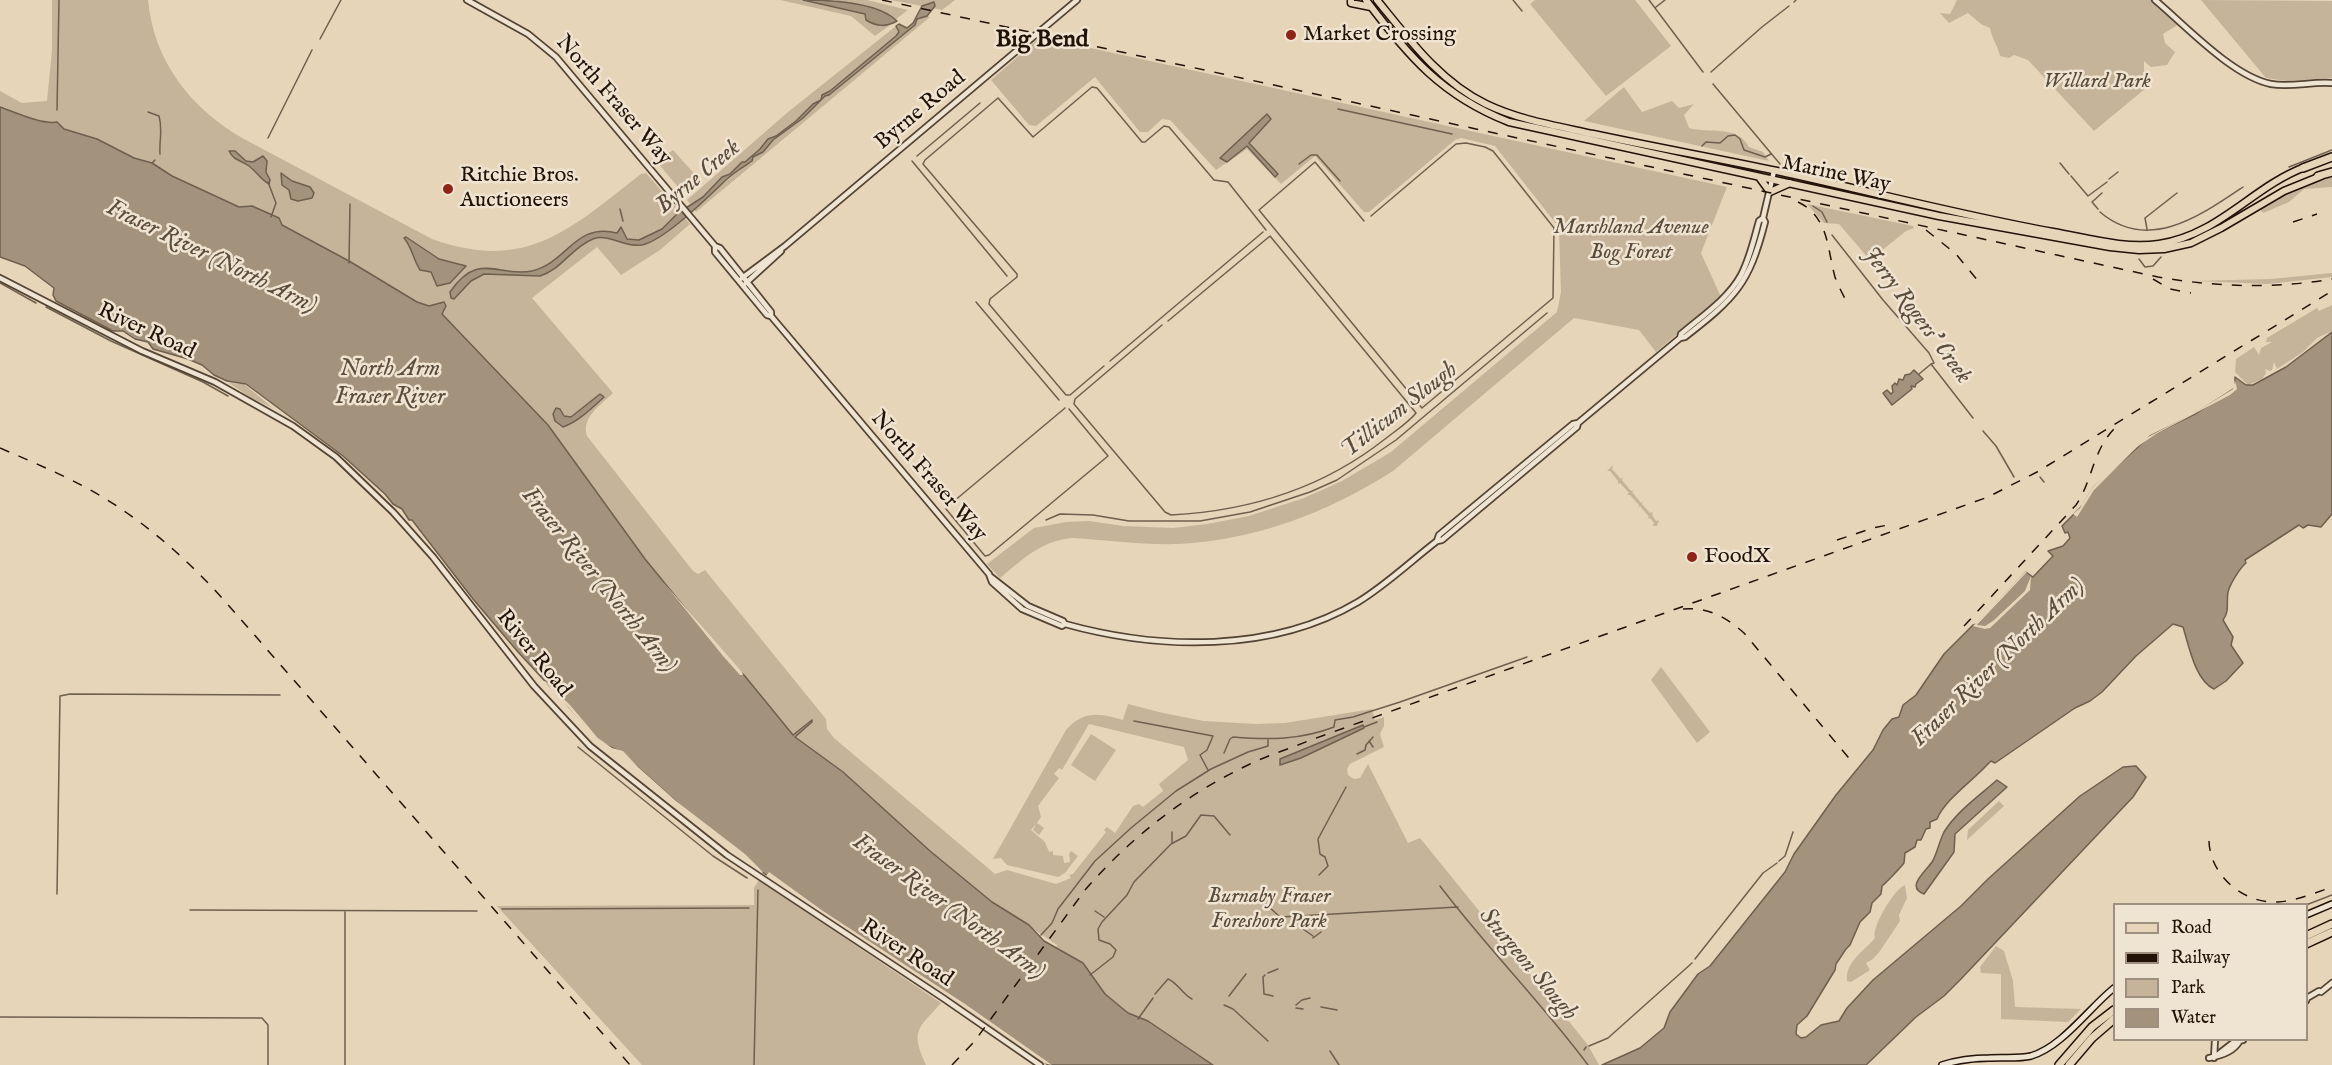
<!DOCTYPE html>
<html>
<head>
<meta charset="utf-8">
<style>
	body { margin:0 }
	#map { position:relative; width:2332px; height:1065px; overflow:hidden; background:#e6d5b8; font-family:"IM FELL English",serif }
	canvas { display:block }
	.legend { position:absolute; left:2113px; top:903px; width:195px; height:138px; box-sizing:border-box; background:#efe4d1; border:2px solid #9d9081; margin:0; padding:8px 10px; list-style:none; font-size:18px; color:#221208 }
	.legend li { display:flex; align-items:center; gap:12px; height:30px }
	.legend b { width:30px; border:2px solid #9d9081 }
</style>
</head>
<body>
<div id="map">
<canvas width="2332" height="1065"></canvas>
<ul class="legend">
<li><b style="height:8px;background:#e6d5b8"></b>Road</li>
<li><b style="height:8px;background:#221208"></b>Railway</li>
<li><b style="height:16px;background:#c5b49a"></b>Park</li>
<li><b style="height:16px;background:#a3937c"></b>Water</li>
</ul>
</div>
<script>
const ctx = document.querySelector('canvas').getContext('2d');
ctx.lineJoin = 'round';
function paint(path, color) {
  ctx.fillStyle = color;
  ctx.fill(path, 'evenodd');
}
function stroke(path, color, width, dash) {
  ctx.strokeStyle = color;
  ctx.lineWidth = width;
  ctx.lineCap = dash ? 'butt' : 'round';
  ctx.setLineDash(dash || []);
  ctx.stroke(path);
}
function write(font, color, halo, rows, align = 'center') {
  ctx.font = font + ' "IM FELL English",serif';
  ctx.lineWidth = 5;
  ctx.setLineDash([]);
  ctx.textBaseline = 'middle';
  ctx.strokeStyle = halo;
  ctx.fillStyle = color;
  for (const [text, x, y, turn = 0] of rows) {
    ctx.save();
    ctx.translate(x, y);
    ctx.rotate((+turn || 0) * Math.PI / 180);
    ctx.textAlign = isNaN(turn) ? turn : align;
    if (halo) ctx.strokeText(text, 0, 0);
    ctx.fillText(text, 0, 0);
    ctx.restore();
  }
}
paint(new Path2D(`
	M52,0H148C154,62 191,109 244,139L432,239C527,273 570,229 641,174L646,173L690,224L660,250L621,275L597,247L532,298L613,393C601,405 581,417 587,436L693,571L698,574L705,570L826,719L827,729L834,738L995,874L1007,870L1056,884L1071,878L1069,875L1073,874L1106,832L1104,830L1107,827L1115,833L1133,806L1139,804L1143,807L1163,791L1159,784L1188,760L1184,747L1089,724L1062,770L1059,768L1054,774L1059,778L1038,806L1041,817L1037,823L1044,828L1039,835L1033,830L1036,824L1031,830L1045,842L1049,852L1053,851V855L1063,856L1064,863L1070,862L1069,854L1071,851L1078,856L1065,873L1058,877L1007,865L1001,858L993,859L1066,730C1083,710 1101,713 1123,720L1128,704L1163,713L1204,721L1256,724L1285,723L1372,709L1375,720L1384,717V726L1380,734L1384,747L1350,764L1347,769L1348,775L1354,779L1360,778L1368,764L1408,843L1420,838L1588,1045L1599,1065H1213L1148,1021L1128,1014L1105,994L1082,963L1056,948L1057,945L1017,918L991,910L820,757L794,737L744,675L726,658L668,586L613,525L548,425L432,315L269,223L183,190L52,123L0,112V91L22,103L47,101L52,51Z
	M780,0H803L865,14L866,20L893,23L875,36L851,16Z
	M833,0H867L908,10L896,19C881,5 852,4 833,0Z
	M891,0H955L942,10Z
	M1535,0H1635L1671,46L1606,96L1530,4Z
	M1957,0H2151L2179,24L2163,34L2165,43L2175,52L2167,65L2151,67L2144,61V71L2152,80L2151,84L2094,131L2028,60L2014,55L2009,58L2000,56C1998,46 1992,39 1990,28L1981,24L1968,13L1949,23L1940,13L1950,14Z
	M2201,0L2332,1V78L2287,81L2266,78Z
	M927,16L930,17L696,212L694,210L696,206L751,161L753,157L763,152L773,140L803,118L825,96L829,95L915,25L917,19Z
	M896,26L899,32L896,36L830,92L825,93L821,100L813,104L796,121L776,136L768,139L760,149L730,174L722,177L703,197L690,204L687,200L788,112Z
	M1040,37L1727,187L1701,253L1721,297L1656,352L1639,330L1574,318L1393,471C1327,513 1256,540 1178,544C1142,545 1107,540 1072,538C1041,541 1023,559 1000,578L987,564L1034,528L1066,522L1089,521L1123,526L1173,528L1207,524L1249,516L1304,498L1342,481L1391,452L1557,312L1561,292L1559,230L1557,225L1495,146L1461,138L1455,140L1369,212H1364L1315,156L1281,184L1247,149L1216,170L1170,120L1162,119L1148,132H1140L1095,77L1036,126L1029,125L991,80Z
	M1624,87L1642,112L1672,101L1679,108L1694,104L1684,115L1689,128C1709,134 1737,124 1749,147L1763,152L1769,161L1584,121Z
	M673,150L699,179L683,193L657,162Z
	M2332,177V187L2304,189L2289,202L2263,213L2260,209L2291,190Z
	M1807,204L1913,226L1914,228L1906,231L1870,260L1839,224L1824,223Z
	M2332,273V277L2268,284L2195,281L2271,279Z
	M2332,305V331L2317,338L2303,352L2277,369L2274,362L2272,370L2270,371L2265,369L2266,373L2262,379L2248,385L2235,372L2236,359L2254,347L2259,355L2261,348L2272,342H2266L2267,338L2317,308L2319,311Z
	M229,383L244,384L273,408L253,399Z
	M1613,465L1612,469L1621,479L1623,477L1622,480L1631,491L1634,490L1632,492L1641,503L1643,501L1642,504L1650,513L1653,512L1652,515L1656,521L1659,520L1657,526H1653L1654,523L1650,518L1647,519L1649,517L1640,506L1638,508L1639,505L1630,495H1627L1629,493L1620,483L1618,484V481L1610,471H1607Z
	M1661,667L1710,732L1697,743L1651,680Z
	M1091,734L1116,750L1095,781L1071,765Z
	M1999,801L2004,806L1967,840L1968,830Z
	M759,880L941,1003C918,1029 910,1030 926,1065H642L497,906L754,905V888Z
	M1905,885L1907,898L1899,915L1900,921L1880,951L1873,959L1866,963L1870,970L1851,982L1847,981C1845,962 1864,951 1875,938C1871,928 1894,889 1905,885Z
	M1996,946L2004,951L2013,981L2015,1007L2081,1009L2068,1022L2001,1019V974L1981,973L1980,967Z`), '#c5b49a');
const water = new Path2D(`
	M803,0C829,0 878,2 897,21C886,27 877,27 866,20L865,14Z
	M934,2L935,6L927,16L917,19L915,25L829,95L825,96L803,118L773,140L763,152L753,157L752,161C743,167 733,173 726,180C708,197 665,240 642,245C625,248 609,233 593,239C572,247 561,270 540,276L484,274L471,281L454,299L451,298L450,292C479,250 498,278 532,271C567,263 575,222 617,233L621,227L627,239L639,240L662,229L678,213L703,197L722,177L730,174L742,162H745L760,149L768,139L776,136L796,121L813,104L821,100L822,95L830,91L896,36L899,32L896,26L899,24L907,28L913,23L922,6Z
	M0,107C14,112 43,125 57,122L64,129L97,139L134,158L152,163L172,176L239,207L252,206L279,218L282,225L349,261L417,302L429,306L444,302L446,306L442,314L548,425L645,559L726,658L744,675L793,735L812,720V722L795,737L843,772L930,851L992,902L1029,925L1044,941L1083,963L1105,994L1128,1013L1148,1021L1213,1065H1048L980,1017L765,874L701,824L621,752L602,743L518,652L473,599L412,520H409L402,509L393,504L385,494L343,456L246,384L227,381L214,375L202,365L188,359L153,349L148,342L135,339L123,331H113L56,301L53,295L54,288L25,266L0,257Z
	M1267,114L1271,119L1249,143L1278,174L1275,177L1247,146L1227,162L1220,158Z
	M229,151H235L246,161L253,162L263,156L267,161L266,172L270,180L269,184C260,179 257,172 249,166C241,160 234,161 229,151Z
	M281,173L292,181L310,187L314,193L312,198L298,201L291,199L289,190L282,185Z
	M406,237L439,259L466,266L450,283L437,286L431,272L420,270C413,259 412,247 404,238Z
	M2332,332V514L2321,527L2308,525L2303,528L2299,525L2245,560L2246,563C2240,568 2230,584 2228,592C2226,603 2230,611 2223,620L2233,637L2231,645L2243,663L2226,681L2214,689C2195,680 2189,646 2183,627L2173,624L2136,656L2102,692L2090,701L2075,708L1995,763L1991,761L1986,766C1971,782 1945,800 1937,819L1930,822V828L1926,829L1921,840H1917L1915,847L1905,853L1904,863C1901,867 1885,884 1882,886L1881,894L1872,903L1870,912L1860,922L1850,945L1846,949L1836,964L1835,970L1807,1016L1797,1025L1796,1034L1801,1038L1806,1037L1821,1025L1839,1021L1847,1008L1873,980L1961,906L1988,879L2080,796L2123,767L2136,766L2146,777L2133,797L1961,979L1944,996L1916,1017L1866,1065H1602L1640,1048L1664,1028L1670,1012L1698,974L1710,966L1785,872L1794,854L1836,795L1873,750L1883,730L1892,719L1899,717L1903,705L1916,695L1944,654L1973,625L1977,624L2026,572L2033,577L2053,556L2048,551L2063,546L2070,538L2068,532L2065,533L2062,526L2083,505L2094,487L2150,436L2195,414L2235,388V377L2246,385H2253L2286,367Z
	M1914,370L1923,379L1916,384L1915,387L1911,386L1912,389L1892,405L1883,393L1887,390L1891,394L1893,392L1892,386L1895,383L1897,385L1899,379L1903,380L1905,375L1910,374Z
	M600,394L604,397C592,408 578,422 563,427L555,421L553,414L556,408L560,409L564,416L571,417Z
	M1363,725L1364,728L1301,758L1280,765V759Z
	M1997,780L2007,787L1955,834L1954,852L1924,894C1905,887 1926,871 1932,862C1937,854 1939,842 1944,832C1957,811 1979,796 1997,780Z`);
paint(water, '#a3937c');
stroke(water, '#6f5f4e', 1.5);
paint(new Path2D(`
	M2235,380L2237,389L2230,395L2156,434L2137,447L2094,490L2077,517L2073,514L2080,508L2093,487L2138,442L2196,412L2233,389Z
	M2026,571L2027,572L1977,625L1985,626L1993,621L2025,591L2031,576L2030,590L1990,628L1985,629L1973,626Z
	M663,582L742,672L743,675H740L723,656Z
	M545,681L569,704L598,738L612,748L623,751L638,767L676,801L745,854L763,872L761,874L673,805L638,773L619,753L611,752L602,746L568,707L555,696L548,685L543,682Z
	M769,872L823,911L965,1004L1052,1065L1043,1063L983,1020L778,884L766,876Z`), '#e6d5b8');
stroke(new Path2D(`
	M1513,0L1522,11
	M1649,0L1703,72
	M1794,2L1796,0
	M1656,7L1665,0
	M320,39L341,0
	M1711,72L1762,27L1789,6
	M1713,84L1780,164
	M1338,109L1452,134
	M57,110L59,0
	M148,112L159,116C163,130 159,140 160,154
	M268,138L312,50
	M1702,146L1706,142L1720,143L1728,136L1735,135L1740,139L1744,150L1765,157L1771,154
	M917,156L980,103
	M912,161L1007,276
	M152,163L155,160
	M2060,163L2069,174
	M1299,164L1311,155H1317L1340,181
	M2289,167L2332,150
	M2071,176L2088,196L2107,182
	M2109,179L2118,172
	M268,182L276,203L271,217
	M1813,206L1822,212L1827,222
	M620,209L623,221
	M2098,209L2092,202L2102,193
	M2100,212C2148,253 2200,216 2243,187
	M1364,221L1315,162L1259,210L1422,408L1553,298L1554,228L1493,151L1485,147L1466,143L1456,144L1371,216
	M2147,229L2145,218L2177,193
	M1832,235L1883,300L1929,353L1934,363L1931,364L1973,418
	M2139,259L2145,267L2153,266L2161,257
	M349,263L350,204
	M0,283L36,303
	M976,302L1059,400
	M46,307L111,341L203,382L228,396
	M1162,325L1075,399L1074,404L1165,512L1171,515C1249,511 1323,488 1385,439C1395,431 1408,423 1416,413L1270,236L1168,321
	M1110,361L1263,232
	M1104,366L1070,395H1066L989,304L990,299L1017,277V274L923,164L925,160L998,98L1033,137L1092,87L1097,88L1142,142H1145L1164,126L1169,127L1214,180L1228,182L1266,230
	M1919,374L1931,364
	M1065,408L947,507L946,509L985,556L989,555L1108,456L1069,409
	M1983,431L1996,446L2014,477
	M2040,477L2044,482
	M1046,520L1060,514L1093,515L1129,521H1200L1250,512L1310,492L1337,480L1396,440L1547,313
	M1134,721L1213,736L1207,750L1200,755L1208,770
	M1364,727L1377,722
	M1369,741L1373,747
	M578,747L713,856L747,878
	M1224,753L1230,739L1233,737C1268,740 1301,740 1334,727L1335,720L1353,717L1400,702L1527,657
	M1357,754L1365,750L1366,745L1373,737
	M1172,832V842
	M1779,861L1785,856L1793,832
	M1319,875L1328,866L1325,857L1320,854L1318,839L1346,787
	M1440,886C1487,948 1542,1003 1588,1065
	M57,894L60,696L70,694L280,695
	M2306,905L2332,895
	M1269,907L1279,916L1281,921
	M502,909L749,908
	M190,910L477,911
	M345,911V1065
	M1095,911L1104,917
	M1280,917L1458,907
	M1303,929L1313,936
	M1041,935L1052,923L1058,909L1095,861L1131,828L1176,791L1211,769L1248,752L1268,746V740
	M1313,938L1321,932
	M1695,959L1763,873L1777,863
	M1268,973L1278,969
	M1090,975L1113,957L1116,950L1110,944L1099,940L1098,929L1102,922L1127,895L1134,882L1171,844L1186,836L1201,815L1214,816L1230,835
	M1265,975L1263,977L1264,994L1273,996
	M1155,994L1168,979C1178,983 1182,994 1192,999
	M1229,996L1246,974
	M1224,1005L1233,1009L1268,1041
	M1296,1005L1302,1000L1310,998
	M1321,1007L1337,1010
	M1296,1008L1303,1009
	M0,1017L262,1018L268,1025V1065
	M1138,1019L1153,998
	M1589,1046L1608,1038L1692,963
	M1584,1050L1586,1047
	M1330,1051L1339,1065
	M754,1065L758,890`), '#6f5f4e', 1.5);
const tertiary = new Path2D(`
	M467,0L528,34L556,57L715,246L720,248L771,312V316
	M2155,0C2186,26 2232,76 2271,84C2291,88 2312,81 2332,83
	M715,246V252L767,315L771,316L989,574L992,582L1022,609L1062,626L1065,624C1159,650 1272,653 1358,602C1386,585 1411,561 1437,541L1442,540L1577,427L1578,423
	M0,278L142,351L215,382L293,426L336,457L393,512L433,557L534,686L590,746L727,855L943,998L1040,1065
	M742,278L785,246L1077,0
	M746,283L781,251
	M1680,338L1681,334C1702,316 1728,299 1741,275C1750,258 1754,239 1759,221L1763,218
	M1437,541L1439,535L1573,424L1578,423L1680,338L1685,337C1735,298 1749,285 1765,222L1763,218L1774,171
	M991,577L1028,606L1063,621L1065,624
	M2306,1001L2307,998L2319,991L2321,992L2332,983
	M2216,1056L2234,1042L2243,1040
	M2209,1058C2220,1056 2233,1052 2239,1042
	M2214,1058L2215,1040`);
const secondary = new Path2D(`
	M2306,915L2332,904
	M1942,1065C1958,1060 1973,1058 1989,1058C2002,1057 2018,1059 2031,1056C2062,1047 2089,1008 2114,988`);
const primary = new Path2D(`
	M1351,0V3L1371,7
	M1366,0C1408,56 1442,96 1509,122L1939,216L2110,247L2139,250L2164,249L2191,243L2221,228L2284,191L2321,176
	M1377,0C1408,38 1440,82 1486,104C1519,120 1557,126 1593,134C1654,147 1715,158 1777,171C1869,191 1960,215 2053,232C2088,238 2124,249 2159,244C2219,235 2252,187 2305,167
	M1759,177L1770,192L1790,183`);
const motorway = new Path2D(`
	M2303,168L2332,157
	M2318,176L2332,172
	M2306,936L2332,924
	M2306,944L2332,932
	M2059,1065L2092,1027L2114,1010
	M2069,1065L2092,1038L2114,1019`);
stroke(tertiary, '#534334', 8);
stroke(secondary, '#221208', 8);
stroke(primary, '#221208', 9);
stroke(motorway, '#221208', 10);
stroke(tertiary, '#efe4d1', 4.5);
stroke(secondary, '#efe4d1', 5);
stroke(primary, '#e6d5b8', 6);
stroke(motorway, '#e6d5b8', 7);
stroke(new Path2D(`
	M882,0L2158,277C2217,287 2273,289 2332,279
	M1798,202C1829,217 1827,248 1835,277C1838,286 1843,294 1847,303
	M2293,222L2317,214
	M1926,230L1956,254L1979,282
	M2153,279L2170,289L2191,293
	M0,448C44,467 88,485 127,513C163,538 194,567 223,599L630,1065
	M1837,540L1873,528L1893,524
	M1683,609C1708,607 1726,617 1744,633L1853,763
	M1964,626L2076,505C2093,480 2092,452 2114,429
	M2209,841C2210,876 2244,904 2278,902C2296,901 2315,893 2332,887
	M952,1065L974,1042L1085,890C1131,837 1185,795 1248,765C1268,755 1289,749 1308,741L1988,497L2037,472L2332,291`), '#221208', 1.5, [10, 10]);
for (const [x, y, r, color] of [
	[1291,35,6,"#8f2418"],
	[448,189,6,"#8f2418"],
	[1692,557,6,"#8f2418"]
]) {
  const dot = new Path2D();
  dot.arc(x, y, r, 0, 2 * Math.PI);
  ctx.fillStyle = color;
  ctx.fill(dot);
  stroke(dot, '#efe4d1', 2);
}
write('22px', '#221208', '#efe4d1', [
	["Market Crossing",1303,35],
	["Ritchie Bros.",460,176],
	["Auctioneers",460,201],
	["FoodX",1704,557]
], 'left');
write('italic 22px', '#5b4b3b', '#efe4d1', [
	["Willard Park",2097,82],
	["Marshland Avenue",1631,228],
	["Bog Forest",1631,253],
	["Burnaby Fraser",1269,897],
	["Foreshore Park",1269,922]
]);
write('22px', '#221208', '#efe4d1', [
	["North Fraser Way",613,101,49],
	["Byrne Road",921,111,-40],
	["Marine Way",1836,175,12],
	["River Road",146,332,25],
	["North Fraser Way",928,477,49],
	["River Road",533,654,51],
	["River Road",906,954,33]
]);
write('bold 24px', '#221208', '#efe4d1', [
	["Big Bend",1042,41]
]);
write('italic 24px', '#5c4c3c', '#efe4d1', [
	["Byrne Creek",699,178,-40],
	["Fraser River (North Arm)",211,258,26],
	["Jerry Rogers' Creek",1916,316,53],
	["North Arm",390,370],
	["Fraser River",390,398],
	["Tillicum Slough",1400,411,-38],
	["Fraser River (North Arm)",598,581,51],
	["Fraser River (North Arm)",1999,663,-44],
	["Fraser River (North Arm)",948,908,36],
	["Sturgeon Slough",1527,965,50]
]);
</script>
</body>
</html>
